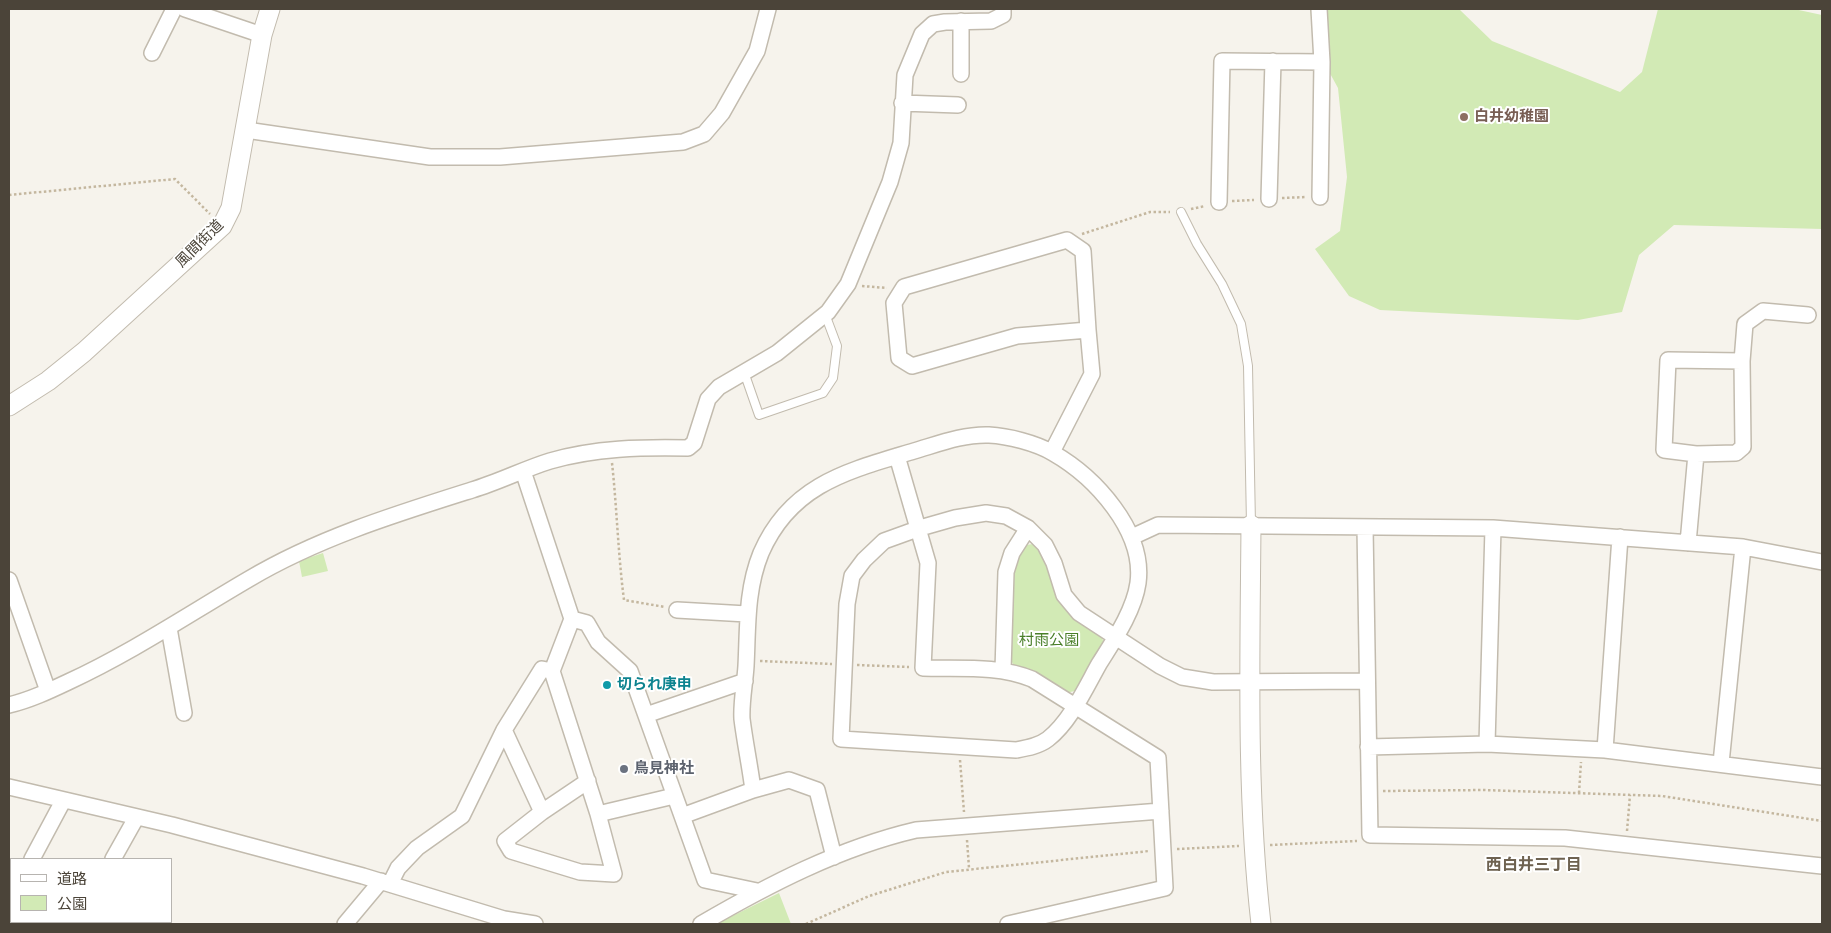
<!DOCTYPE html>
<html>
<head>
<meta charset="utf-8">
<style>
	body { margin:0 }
	#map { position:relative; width:1831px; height:933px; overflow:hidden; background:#f6f3ec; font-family:"Varela Round","Noto Sans JP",sans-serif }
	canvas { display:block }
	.frame { position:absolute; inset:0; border:10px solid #4b4439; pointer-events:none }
	.legend { position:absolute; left:10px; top:858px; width:162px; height:65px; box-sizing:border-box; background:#fff; border:1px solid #b7b4b0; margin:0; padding:6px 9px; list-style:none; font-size:15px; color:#4b4439 }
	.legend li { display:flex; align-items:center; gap:10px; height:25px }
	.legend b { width:25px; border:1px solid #b7b4b0 }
</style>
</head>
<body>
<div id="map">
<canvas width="1831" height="933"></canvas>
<div class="frame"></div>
<ul class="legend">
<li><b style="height:6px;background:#fff"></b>道路</li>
<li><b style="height:14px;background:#d2eab5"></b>公園</li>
</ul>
</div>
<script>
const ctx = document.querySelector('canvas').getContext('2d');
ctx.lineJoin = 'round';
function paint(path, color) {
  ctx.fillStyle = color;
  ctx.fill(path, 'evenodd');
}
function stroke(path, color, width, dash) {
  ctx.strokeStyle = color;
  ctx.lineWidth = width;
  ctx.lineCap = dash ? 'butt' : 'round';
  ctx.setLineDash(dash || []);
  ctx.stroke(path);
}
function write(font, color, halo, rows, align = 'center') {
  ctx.font = font + ' "Varela Round","Noto Sans JP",sans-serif';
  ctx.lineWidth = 4;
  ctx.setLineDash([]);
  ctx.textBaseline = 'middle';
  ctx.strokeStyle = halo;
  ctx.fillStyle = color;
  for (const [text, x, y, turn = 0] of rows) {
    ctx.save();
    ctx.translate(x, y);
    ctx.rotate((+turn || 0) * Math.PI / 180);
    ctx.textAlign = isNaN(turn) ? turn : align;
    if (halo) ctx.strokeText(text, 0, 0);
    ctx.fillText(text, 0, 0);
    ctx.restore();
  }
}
paint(new Path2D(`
	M1310,9H1459L1492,41L1620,92L1642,72L1658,9H1794L1822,15V229L1674,225L1639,255L1622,312L1578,320L1380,310L1349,296L1315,249L1340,231L1347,177L1338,88L1315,46Z
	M1040,543L1066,601L1101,634L1104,644L1079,690L1066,693L1016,668L1009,658L1012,577L1017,560L1026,545Z
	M323,553L328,571L302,577L299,561Z
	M779,893L791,924H716Z`), '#d2eab5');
const service = new Path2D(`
	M1181,212L1197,244L1222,284L1241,324L1248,366L1251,525
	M744,372L759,415L823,393L833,378L837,346L825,314`);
const minor = new Path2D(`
	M185,9L262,35
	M1319,9L1322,62L1320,197
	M152,53L174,9
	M961,74V21
	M902,103L958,105
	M246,130L430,157H500L683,142L704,134L722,113L757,51L768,9
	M1269,199L1273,61
	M1219,202L1222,61L1322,62
	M1067,240L1083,251L1088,330L1017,336L912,366L899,358L894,303L904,287Z
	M1052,452L1092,374L1088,330
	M1696,454L1664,450L1668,360L1742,361
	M897,456L928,563L923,668C960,669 998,665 1032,679L1158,758L1165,888L1008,924
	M523,471L572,619L552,671L598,814L674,796
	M1365,527L1370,835L1565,838L1822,866
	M1132,537L1158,525L1493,528L1743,547L1822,562
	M1688,543L1696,454L1736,453L1743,447L1742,361L1745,324L1763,311L1808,315
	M9,580L48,691
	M677,610L747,614
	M572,619L587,623L598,642L630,671L705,880L757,891
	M169,628L184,713
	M1003,670L1006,572L1012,553L1028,528
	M9,705C30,700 49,691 68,682C131,653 189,614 249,579C318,538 396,514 472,490C499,482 524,469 550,461C595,448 642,447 688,448L694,443L708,399L719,387L777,353L828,312L848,284L890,182L901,143L905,75L922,34L933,24L945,22L991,21L1003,15V9
	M646,715L745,681
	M504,730L542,812L505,841L511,851L580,872L614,874L598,814
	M1487,744L1493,528
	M1368,747L1487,744L1605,750L1822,777
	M1605,750L1620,537
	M1721,763L1743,547
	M9,787L172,825L363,876L504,919L535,924
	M753,790C750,766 745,743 742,719C741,702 745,683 746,666C748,627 746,590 761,553C791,484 848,471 914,451C938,444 963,434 989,435C1008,436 1036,443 1053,453C1095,477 1145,531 1138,583C1134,611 1114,640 1099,664C1085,689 1070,722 1048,739C1039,746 1027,748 1016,750L841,739L847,604L852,576L864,560L884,541L920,528L955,518L986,513L1006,516L1028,528L1045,545L1054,563L1064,595L1079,613L1160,666L1182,677L1213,682L1367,681
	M542,812L588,781
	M682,816L753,790L789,780L817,790L834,857
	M32,859L63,801
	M113,859L136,818
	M390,884L398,868L417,848L462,816L504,730L542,669L552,671
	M9,901L11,897
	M78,924L79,922
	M345,924L381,881
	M701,924C768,885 839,848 916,830L1161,811`);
const tertiary = new Path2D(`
	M9,406L48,381L84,352L222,226L231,208L262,35L270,9
	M1251,525C1250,658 1246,792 1261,924`);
stroke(service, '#c2bbae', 10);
stroke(minor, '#c2bbae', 18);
stroke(tertiary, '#c2bbae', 21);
stroke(new Path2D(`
	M9,195L175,179L210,214
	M1282,198L1307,197
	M1232,201L1254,200
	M1191,209L1205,206
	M1082,234L1150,212H1170
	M862,286L887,288
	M612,463C617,509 618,554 624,600L665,607
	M760,661L832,664
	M857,665L909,667
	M960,760L964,812
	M1383,791L1484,790L1662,796L1822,821
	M1579,793L1581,762
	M1627,831L1630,795
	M967,840L969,868
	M1270,845L1357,841
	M1177,849L1239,846
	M806,924L869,896L946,872L1149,851`), '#c4b79f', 2.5, [2.5, 2.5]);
stroke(service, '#fff', 8);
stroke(minor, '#fff', 15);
stroke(tertiary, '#fff', 19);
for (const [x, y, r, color] of [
	[1464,117,5,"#8d6e63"],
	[607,685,5,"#0f9aa8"],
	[624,769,5,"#6b7280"]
]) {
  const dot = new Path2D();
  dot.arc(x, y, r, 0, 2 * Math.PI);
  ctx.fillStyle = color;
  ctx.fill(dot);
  stroke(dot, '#fff', 2);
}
write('bold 15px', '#785e54', '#fff', [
	["白井幼稚園",1474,117]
], 'left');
write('15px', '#4b4439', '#fff', [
	["風間街道",200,244,-45]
]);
write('15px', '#4a7f2a', '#fff', [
	["村雨公園",1049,641]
]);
write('bold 15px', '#0d838f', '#fff', [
	["切られ庚申",617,685]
], 'left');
write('bold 15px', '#5b616d', '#fff', [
	["鳥見神社",634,769]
], 'left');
write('bold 16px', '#6e6250', '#fff', [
	["西白井三丁目",1534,866]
]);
</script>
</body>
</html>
